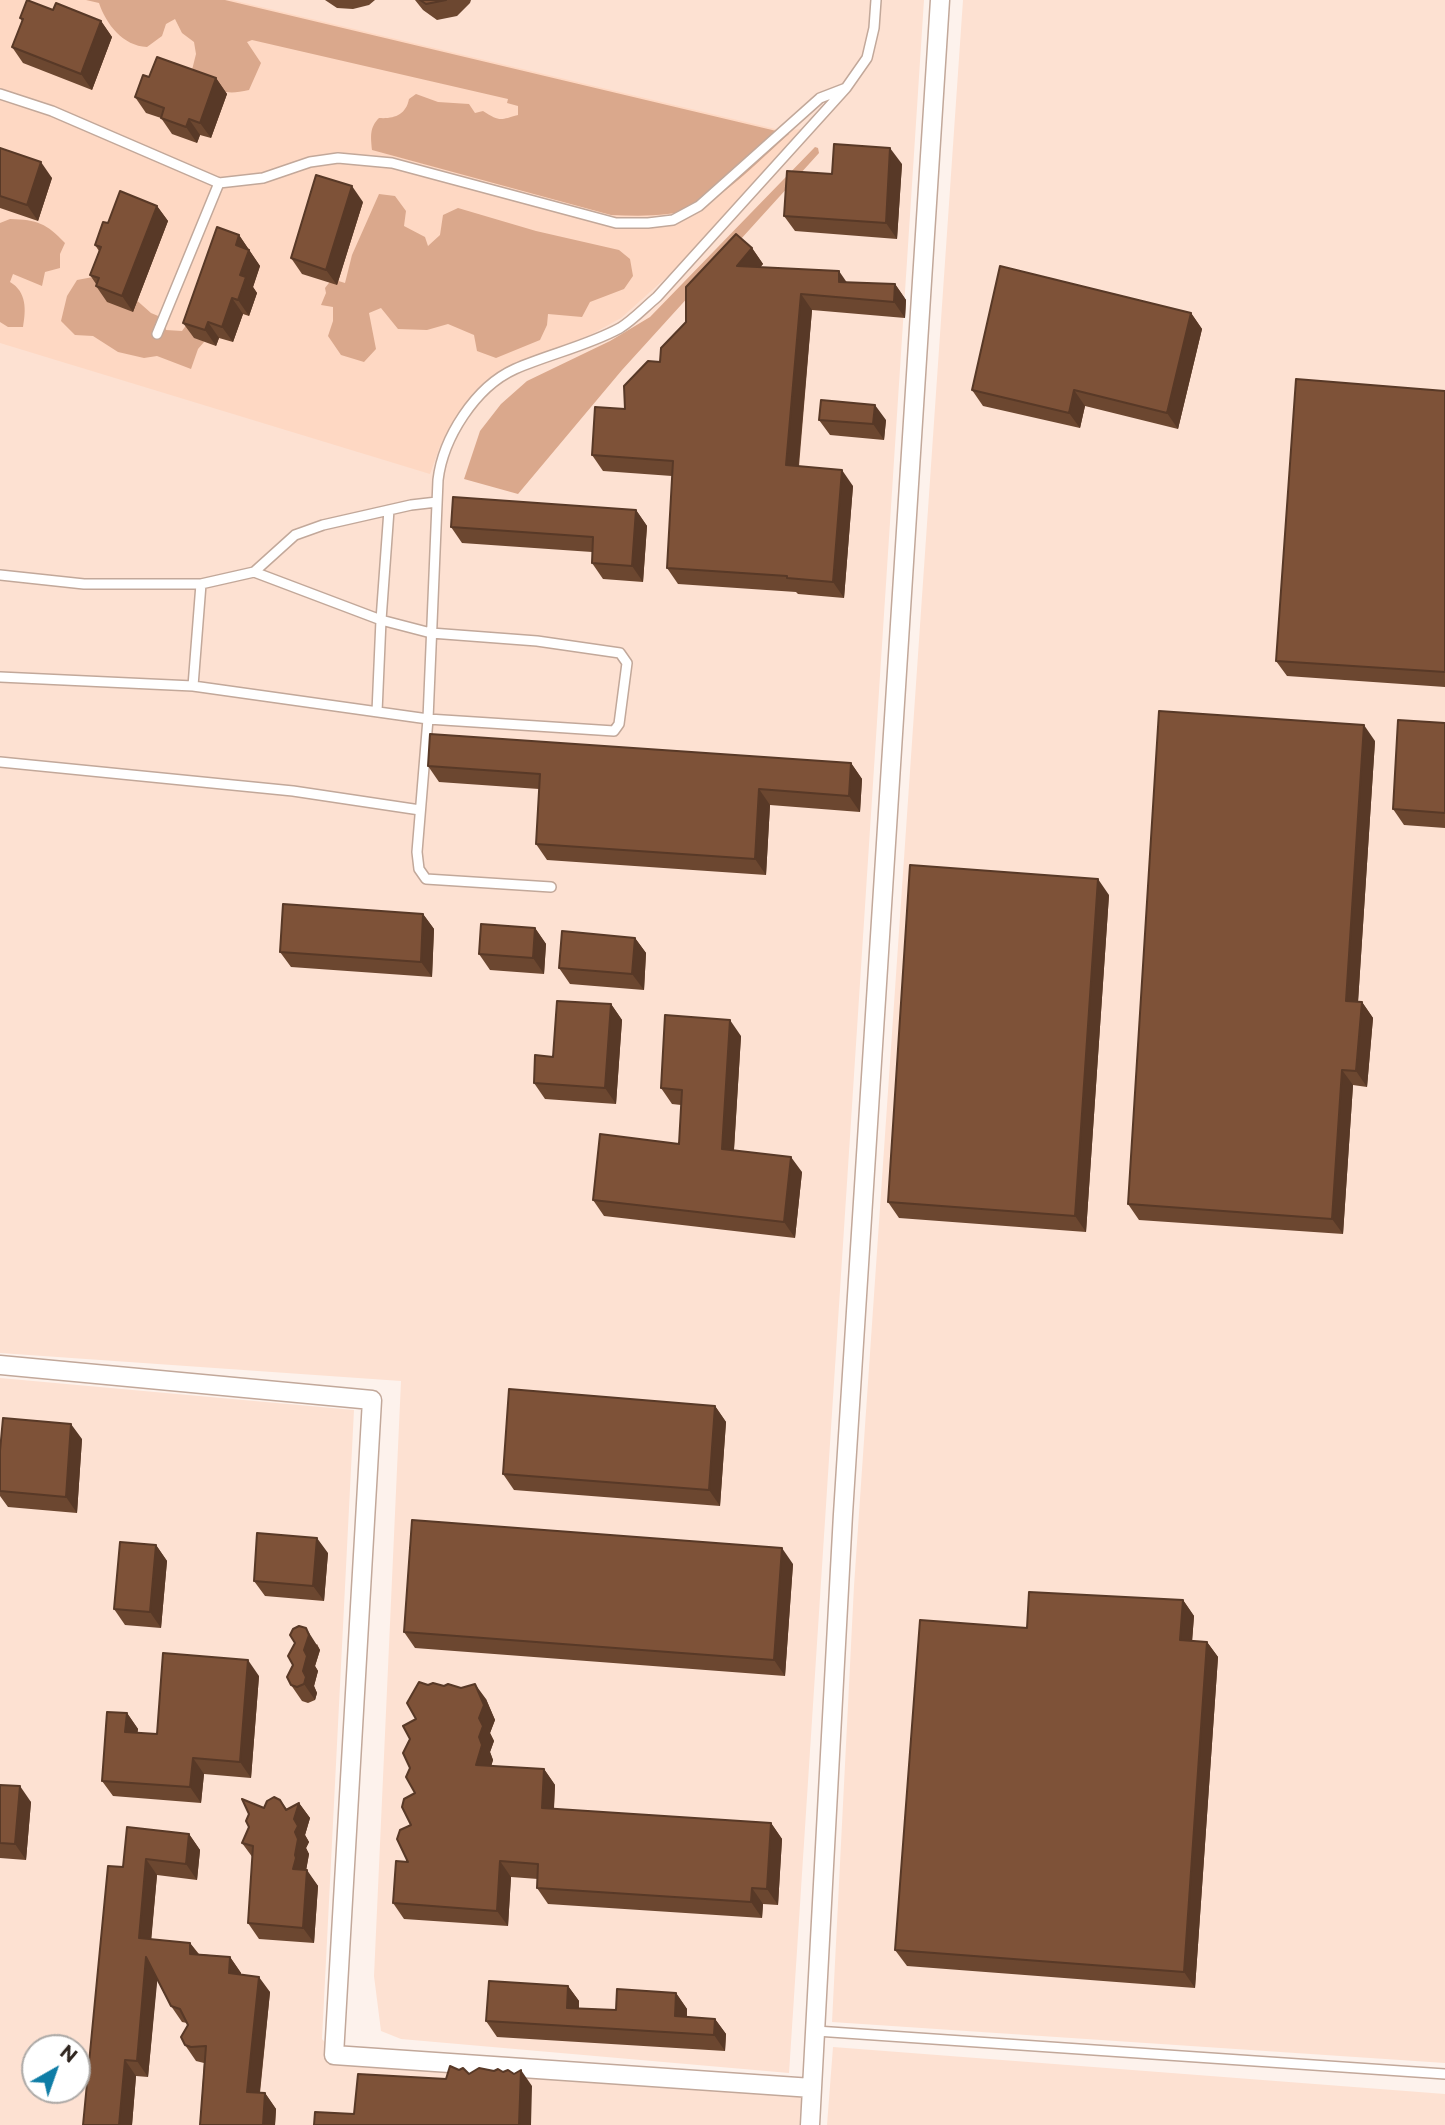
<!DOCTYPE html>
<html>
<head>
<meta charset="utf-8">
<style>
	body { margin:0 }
	#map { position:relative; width:1445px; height:2125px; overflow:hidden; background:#fdf2ec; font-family:Montserrat,sans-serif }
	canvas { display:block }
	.north { position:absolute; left:21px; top:2034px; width:70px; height:70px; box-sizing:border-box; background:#fff; border:2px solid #ada9a6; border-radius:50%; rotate:40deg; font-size:19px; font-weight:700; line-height:28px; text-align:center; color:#312721 }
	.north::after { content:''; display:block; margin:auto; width:24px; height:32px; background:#0f7da6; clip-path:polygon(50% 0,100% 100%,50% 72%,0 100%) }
</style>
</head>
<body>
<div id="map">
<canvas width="1445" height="2125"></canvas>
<div class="north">N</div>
</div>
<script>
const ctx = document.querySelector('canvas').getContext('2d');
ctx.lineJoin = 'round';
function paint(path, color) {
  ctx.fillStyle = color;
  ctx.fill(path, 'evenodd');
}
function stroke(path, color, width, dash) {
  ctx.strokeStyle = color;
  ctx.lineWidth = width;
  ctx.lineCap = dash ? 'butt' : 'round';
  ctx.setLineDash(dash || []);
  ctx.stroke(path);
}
paint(new Path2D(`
	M0,0H924L789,2073L401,2039L381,2031L374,1976L401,1381L0,1353Z
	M963,0H1445V2063L832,2022L854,1586Z
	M0,1378L354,1410L322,2039L334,2052L802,2094L800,2125H0ZM35,2048H77V2090H35Z
	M833,2047L1445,2094V2125H827Z`), '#fde1d2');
paint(new Path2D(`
	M0,0H232L784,131L810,128L671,273L621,318L592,334L522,362L459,415L440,446L430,474L0,343Z`), '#fed8c3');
paint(new Path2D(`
	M86,0H225L789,134C767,153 721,200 697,208C669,217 639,216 611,215L372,150C371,137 369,128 379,118C394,119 406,115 409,99L416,94L438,102L469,104L475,113L483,111C500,122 500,120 518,115V106L507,103L508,99L252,40L247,42L261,63L249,90C219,97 214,88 192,70L196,54L194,42L182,33L175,19L166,24L162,36L147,47C123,46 106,24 99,3Z
	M815,147L818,148L819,153L622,370L518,494L464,479L480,431L501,404L527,381L610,341L650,317Z
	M379,194L395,196L406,211L404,226L425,237L428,246L440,235L443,215L458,208L536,231L619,250L630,259L633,276L624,289L590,302L582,317L548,314L547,325L540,340L496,358L477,351L474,335L448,324L427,330L398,329L381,308L369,313L376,349L364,362L341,355L328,336L333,321V307L321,305L326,293L325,288L332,279L345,283L352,255Z
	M10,219C38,220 46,223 65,243L60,254V268L45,272L42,286L13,274L10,282C27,292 26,310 23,327H8L0,322V223Z
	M93,277L125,290L151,313L163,318L166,330L182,331L187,324L198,329L204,342L198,349L191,369L157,356L144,358L118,352L93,336L75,335L61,321L67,296L77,280Z`), '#daa88c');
const lane = new Path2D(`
	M0,94L52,111L219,183L263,178L310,162L338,158L392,163L616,223H648L673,220L699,206L820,98L846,88L867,58L874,28L876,0
	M157,334L219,183
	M0,575L84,584H201L254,572L295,535L323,525L411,505L437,502
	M0,677L193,686L428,719L614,731L619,724L627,663L620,653L537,641L431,633L381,620L254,572
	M193,686L201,584
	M377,712L381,620L389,510
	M0,762L293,791L420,810
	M551,887L426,879L419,869L417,852L428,719L438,480C443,438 475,387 515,369C549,354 587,346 620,328C633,320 645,307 657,297L846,88
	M816,2031L1445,2074`);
const street = new Path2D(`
	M0,1365L372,1400L334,2055L812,2088
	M810,2125L843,1514L940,0`);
stroke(lane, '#c2a89a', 12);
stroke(street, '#c2a89a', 21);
stroke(lane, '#fff', 9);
stroke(street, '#fff', 18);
paint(new Path2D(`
	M325,0H375L369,5L353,9L337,8Z
	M415,0H471L470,3L457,16L437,20L423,10Z
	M53,10L101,21L112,37L92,90L23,63L12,47L22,21L20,18Z
	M149,77L216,78L227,94L211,138L200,135L197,143L172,134L161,118L146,113L135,97Z
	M0,148L52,178L38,221L0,208Z
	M902,164L897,239L795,231L784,216L832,174Z
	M363,202L337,285L302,274L291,258Z
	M157,206L168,221L133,312L107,302L96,286V284L90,275L99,251L95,245L108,223Z
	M239,235L260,266L253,287L257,293L249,316L243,314L233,342L219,338L216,346L194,338L183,323Z
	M752,248L763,264L760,267L847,282L895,284L906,300L905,318L812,310L799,466L853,486L844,598L798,594L796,592L678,584L667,568L672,476L603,471L592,455L660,362L686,322Z
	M1191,313L1202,329L1178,429L1085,406L1080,428L983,406L972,390Z
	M1445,391V687L1287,676L1276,661Z
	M819,420H886L884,440L830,435Z
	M636,510L647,526L643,582L603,579L592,563V552L462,543L451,527Z
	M1445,723V828L1404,825L1393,809Z
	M1375,741L1358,1002H1362L1373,1018L1367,1087L1353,1085L1343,1234L1139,1220L1128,1204Z
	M851,763L862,779L860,812L770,805L766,875L547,860L536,844L539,789L439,782L428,766Z
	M1109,895L1086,1232L899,1218L888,1202Z
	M423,914L434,929L432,977L291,967L280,952Z
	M535,928L546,944L544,974L490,970L479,954Z
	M635,938L646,953L644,990L570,984L559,968Z
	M611,1004L622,1020L616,1104L545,1099L534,1083L553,1057Z
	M741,1036L734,1150L802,1172L795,1238L604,1216L593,1200L679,1144L681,1105L672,1104L661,1088Z
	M715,1406L726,1422L720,1506L514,1490L503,1474Z
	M82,1439L77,1513L8,1507L0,1496V1451Z
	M156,1545L167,1561L161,1628L125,1625L114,1609Z
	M328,1553L324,1601L265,1596L254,1581Z
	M793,1564L785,1676L415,1648L404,1632Z
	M1183,1600L1194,1616L1192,1641L1207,1642L1218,1657L1195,1988L907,1966L895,1950L1027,1628Z
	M317,1644L320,1650L315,1666L318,1671L314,1686L317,1693L315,1700L308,1703L302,1701L291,1685L293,1665Z
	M259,1676L251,1778L204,1774L201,1803L113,1796L102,1781L127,1713L138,1729L137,1733L157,1734Z
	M428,1685L444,1686L486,1699L495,1720L490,1733L494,1741L490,1752L493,1760L491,1766L544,1769L555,1785L554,1809L771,1823L782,1839L778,1905L763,1904L762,1918L548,1904L537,1888L538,1879L511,1877L508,1926L404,1919L393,1903L408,1862L411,1825L415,1793L410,1768V1739Z
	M0,1785L31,1802L26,1860L0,1858Z
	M280,1800L287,1809L299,1803L310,1818L305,1835L309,1842L306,1848L309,1854L306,1870L318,1886L314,1943L259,1939L248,1923L253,1858L242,1843L249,1827V1814Z
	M189,1834L200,1850L197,1880L157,1875L151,1939L190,1943L199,1954L230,1957L241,1973V1975L270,1992L260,2093H265L276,2109L275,2125H200L204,2063L196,2061L185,2045L188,2025L187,2023L182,2022L171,2006L157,1978L148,2077L136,2076L132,2125H83L123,1867Z
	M568,1986L579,2001V2008L616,2010L676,1993L687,2009V2017L715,2019L726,2034L725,2051L497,2037L486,2021Z`), '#6c4730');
paint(new Path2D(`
	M101,21L112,37L92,90L81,74Z
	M216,78L227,94L211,138L200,123Z
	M189,119L200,135L197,143L186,127Z
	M890,148L902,164L897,239L886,223Z
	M41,162L52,178L38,221L27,205Z
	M352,186L363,202L337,285L326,270Z
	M157,206L168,221L133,312L122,296Z
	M239,235L260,266L253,287L257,293L249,316L238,300L240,275L236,245Z
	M752,248L763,264L748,282L737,266Z
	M839,271L850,287L839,282Z
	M895,284L906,300L905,318L894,302Z
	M801,294L812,310L797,481L786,465Z
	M232,298L243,314L233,342L222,327Z
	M1191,313L1202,329L1178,429L1167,413Z
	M208,322L219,338L216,346L205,330Z
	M1074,390L1085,406L1080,428L1069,413Z
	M875,405L886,420L884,440L873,424Z
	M842,470L853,486L844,598L833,582Z
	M636,510L647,526L643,582L632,566Z
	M1364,725L1375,741L1357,1017L1346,1001Z
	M851,763L862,779L860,812L849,796Z
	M759,789L770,805L766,875L755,859Z
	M1098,879L1109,895L1086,1232L1075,1216Z
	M423,914L434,929L432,977L421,962Z
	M535,928L546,944L544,974L533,958Z
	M635,938L646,953L644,990L632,974Z
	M1362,1002L1373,1018L1367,1087L1356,1071Z
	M611,1004L622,1020L616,1104L605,1088Z
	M730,1020L741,1036L733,1164L722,1149Z
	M1342,1070L1353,1085L1343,1234L1332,1219Z
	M791,1157L802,1172L795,1238L784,1222Z
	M715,1406L726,1422L720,1506L709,1490Z
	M71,1424L82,1439L77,1513L66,1497Z
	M317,1538L328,1553L324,1601L313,1586Z
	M156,1545L167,1561L161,1628L150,1612Z
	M782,1548L793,1564L785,1676L774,1660Z
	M1183,1600L1194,1616L1191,1655L1180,1640Z
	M306,1628L320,1650L315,1666L318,1671L314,1686L317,1693L315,1700L304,1684L303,1671Z
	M1207,1642L1218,1657L1195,1988L1184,1972Z
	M248,1660L259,1676L251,1778L240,1762Z
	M475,1684L486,1699L495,1720L490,1733L494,1741L490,1752L493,1760L487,1781L476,1765L479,1718Z
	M127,1713L138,1729L136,1747L125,1732Z
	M193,1758L204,1774L201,1803L190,1787Z
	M544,1769L555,1785L553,1824L542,1808Z
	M20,1786L31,1802L26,1860L15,1844Z
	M299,1803L310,1818L305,1835L309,1842L306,1848L309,1854L306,1871L307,1870L318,1886L314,1943L303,1928L293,1869L295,1832L294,1819Z
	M771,1823L782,1839L778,1905L767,1889Z
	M189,1834L200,1850L197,1880L186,1864Z
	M146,1859L157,1875L150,1954L139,1938Z
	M500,1861L511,1877L508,1926L497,1911Z
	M752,1888L763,1904L762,1918L751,1902Z
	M190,1943L201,1958L190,1954Z
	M146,1957L158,1973L148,2077L137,2061Z
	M230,1957L241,1973L240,1989L229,1973Z
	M259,1977L270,1992L258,2108L247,2092Z
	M568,1986L579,2001L578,2023L567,2008Z
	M676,1993L687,2009L686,2032L675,2016Z
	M715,2019L726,2034L725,2051L714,2035Z
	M125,2060L136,2076L132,2125H119Z
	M521,2070L532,2086L531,2125H519Z
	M265,2093L276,2109L275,2125H263Z`), '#583927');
const building = new Path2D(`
	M27,0L53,10L56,3L101,21L81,74L12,47L23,19L20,18Z
	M420,0H446L426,4Z
	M157,57L216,78L200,123L189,119L186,127L161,118L164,108L135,97L143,75L149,77Z
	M834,144L890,148L886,223L784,216L787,171L832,174Z
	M0,148L41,162L27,205L0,196Z
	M316,175L352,186L326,270L291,258Z
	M120,191L157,206L122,296L96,286L99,278L90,275L101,247L95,245L103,222L108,223Z
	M217,227L239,235L236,245L249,250L240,275L246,277L238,300L232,298L222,327L208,322L205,330L183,323Z
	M736,234L752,248L737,266L839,271V282L895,284L894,302L801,294L786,465L842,470L833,582L787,578V576L667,568L673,461L592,455L595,407L625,409L624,386L648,361L660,362L661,348L686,322V287Z
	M1000,266L1191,313L1167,413L1074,390L1069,413L972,390Z
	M1296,379L1445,391V672L1276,661Z
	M821,400L875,405L873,424L819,420Z
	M453,497L636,510L632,566L592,563L593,537L451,527Z
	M1159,711L1364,725L1346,1001L1362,1002L1356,1071L1342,1070L1332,1219L1128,1204Z
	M1398,720L1445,723V813L1393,809Z
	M430,734L851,763L849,796L759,789L755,859L536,844L540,774L428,766Z
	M910,865L1098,879L1075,1216L888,1202Z
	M283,904L423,914L421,962L280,952Z
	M481,924L535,928L533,958L479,954Z
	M562,931L635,938L632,974L559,968Z
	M557,1001L611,1004L605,1088L534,1083L535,1055L553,1057Z
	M665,1015L730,1020L722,1149L791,1157L784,1222L593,1200L600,1134L679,1144L682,1090L661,1088Z
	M509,1389L715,1406L709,1490L503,1474Z
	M3,1418L71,1424L66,1497L0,1491V1451Z
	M412,1520L782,1548L774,1660L404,1632Z
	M257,1533L317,1538L313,1586L254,1581Z
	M120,1542L156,1545L150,1612L114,1609Z
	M1029,1592L1183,1600L1180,1640L1207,1642L1184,1972L895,1950L920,1620L1027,1628Z
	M299,1626L306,1628L309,1635L304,1650L307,1656L303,1671L306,1677L304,1684L297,1687L291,1685L287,1677L293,1665L288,1656L295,1643L290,1635L293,1629Z
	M163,1653L248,1660L240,1762L193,1758L190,1787L102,1781L107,1712L127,1713L125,1732L157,1734Z
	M419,1682L428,1685L433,1683L444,1686L448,1684L461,1688L475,1684L484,1705L479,1718L483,1726L479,1737L482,1745L476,1765L544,1769L542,1808L771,1823L767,1889L752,1888L751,1902L537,1888L538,1864L500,1861L497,1911L393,1903L396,1861L408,1862L397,1839L400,1830L411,1825L402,1807L404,1799L415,1793L406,1777L410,1768L403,1753L410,1739L403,1726L416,1719L407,1703Z
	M0,1785L20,1786L15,1844L0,1843Z
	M274,1797L280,1800L286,1810L299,1803L294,1819L298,1826L295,1832L298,1839L295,1855L296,1858L293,1869L307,1870L303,1928L248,1923L253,1846L242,1843L249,1827L246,1821L249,1814L242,1799L264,1808L267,1801Z
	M127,1827L189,1834L186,1864L146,1859L139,1938L190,1943V1954L230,1957L229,1973L259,1977L247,2092L265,2093L263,2125H200L206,2046L191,2047L185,2045L181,2037L188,2025L180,2009L171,2006L146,1957L137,2061L125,2060L119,2125H83L108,1866L123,1867Z
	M489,1981L568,1986L567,2008L616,2010L617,1989L676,1993L675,2016L715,2019L714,2035L486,2021Z
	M450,2066L459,2070L463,2068L469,2074L479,2068L494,2071L498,2069L503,2072L508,2070L514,2074L521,2070L519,2125H314L315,2112L354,2114L358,2074L446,2079Z`);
paint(building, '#7e5238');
stroke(building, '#583927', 2);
</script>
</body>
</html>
